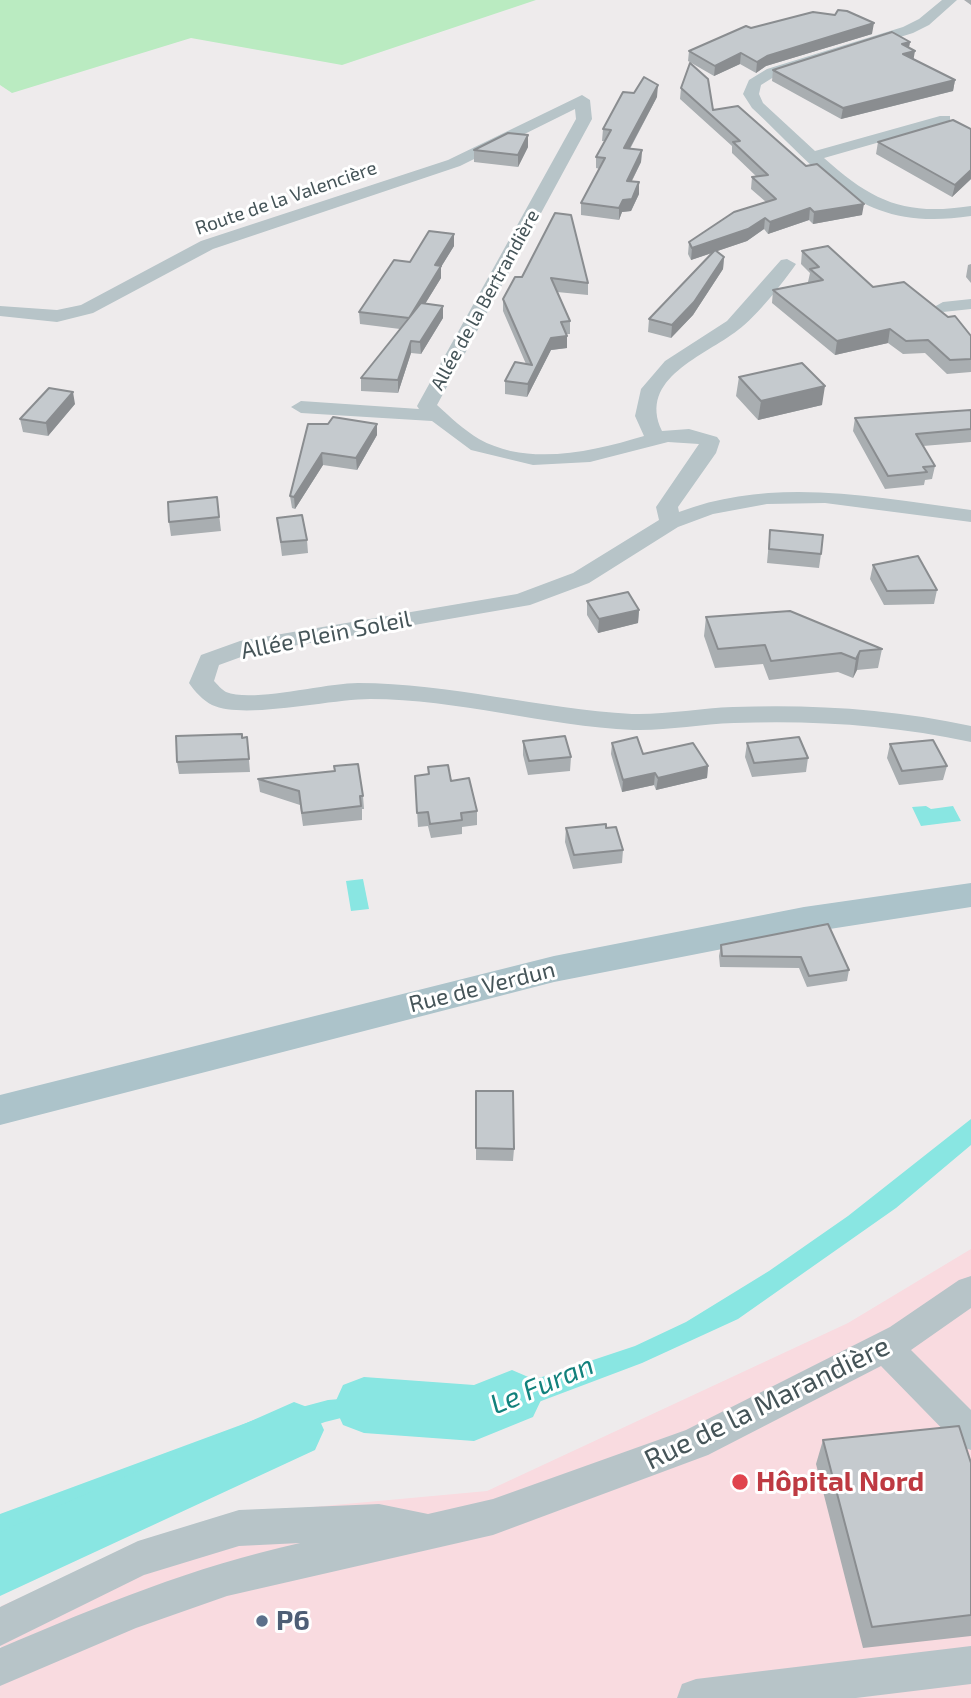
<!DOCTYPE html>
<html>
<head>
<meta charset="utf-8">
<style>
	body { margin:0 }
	canvas { display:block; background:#eeebec }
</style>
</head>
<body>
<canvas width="971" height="1698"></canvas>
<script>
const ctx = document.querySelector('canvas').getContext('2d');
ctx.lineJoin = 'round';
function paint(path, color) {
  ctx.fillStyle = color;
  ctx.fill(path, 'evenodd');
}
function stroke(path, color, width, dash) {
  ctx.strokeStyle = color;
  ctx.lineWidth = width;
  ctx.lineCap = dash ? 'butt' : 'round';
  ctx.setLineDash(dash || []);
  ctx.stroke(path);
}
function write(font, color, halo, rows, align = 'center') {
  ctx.font = font + ' "Exo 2",sans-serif';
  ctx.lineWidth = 6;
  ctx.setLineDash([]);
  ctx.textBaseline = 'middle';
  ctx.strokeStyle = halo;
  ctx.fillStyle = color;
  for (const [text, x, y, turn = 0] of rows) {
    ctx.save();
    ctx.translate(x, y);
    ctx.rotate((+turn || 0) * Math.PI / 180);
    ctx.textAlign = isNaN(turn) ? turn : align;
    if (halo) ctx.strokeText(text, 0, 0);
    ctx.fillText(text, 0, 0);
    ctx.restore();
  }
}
paint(new Path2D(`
	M971,1249V1698H0L1,1606L154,1540L291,1509L487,1491L848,1323Z`), '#f9dbe0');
paint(new Path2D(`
	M0,0H536L342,65L191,38L12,93L0,85Z`), '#baebc1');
paint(new Path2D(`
	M926,806L931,809L953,806L961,821L921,826L912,807Z
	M363,879L369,909L351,911L346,881Z
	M971,1119V1145L896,1208L738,1319L642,1363L459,1432L373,1418L345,1417L325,1422L38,1526L0,1547V1514L257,1419L328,1400L364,1397L447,1414L524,1383L635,1346L686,1322L769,1271L848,1216Z`), '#89e6e2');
paint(new Path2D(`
	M512,1370L533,1379L542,1398L533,1417L474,1441L364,1433L343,1425L334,1405L343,1385L364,1377L474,1385Z
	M294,1402L315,1410L324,1430L315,1450L0,1596V1532Z`), '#89e6e2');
paint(new Path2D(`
	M942,0H957L929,25L913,33L777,75L761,85L759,94L763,103L815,151L940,116H950V122L824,158C873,202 905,216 971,206V216C860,233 825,176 752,108L743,94L749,80L767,69L903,27L919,19Z
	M582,95L590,100L592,119L437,405C450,417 464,430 479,439C529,467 594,451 644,436L635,416L641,389L665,361L727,321L781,260L787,259L796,264C782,284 757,316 738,330C705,356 637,378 662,431L689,429L717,437L720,441L716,453L678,507L679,512C774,476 873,497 971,510V522L825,503L767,504L713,514L678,527L589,583L530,605L252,653L219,665L214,681C217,684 222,690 226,692C252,703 325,683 358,683C450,683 540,709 632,714C665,715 700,708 733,707C813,704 893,709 971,726V742C893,725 813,720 734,723C700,724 666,731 633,730C545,726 458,699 370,699C330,699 244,720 212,705C204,701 194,691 189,683L201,655L240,641L517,594L573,573L659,520L656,507L699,444L668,442L590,462L533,465L471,450L432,421L301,413L291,407L301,401L419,409L417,406L576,119L575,109L460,166L213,249L93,313L57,322L0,316V306L57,310L81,305L201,241L448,160Z
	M971,299V309L943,312L934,307L943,302Z
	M971,1276V1308L911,1350L971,1410V1450L959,1446L881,1366L708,1455L493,1535L227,1596L136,1628L0,1686V1648C101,1605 192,1567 300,1543L239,1546L144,1575L0,1646V1607L138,1541L239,1510L379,1504L428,1514L493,1499L686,1430L890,1327L959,1280Z
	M971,1646V1684L856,1698H677L682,1684L696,1679Z`), '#b7c4c8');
paint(new Path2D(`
	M971,883V907L804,933L554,982L0,1125V1095L554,956L804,907Z`), '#acc3ca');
paint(new Path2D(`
	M964,0H971V5Z
	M751,28L872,34L766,66L756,73L740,64L714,76L688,61L689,51Z
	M910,42L909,47L914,59L955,80L953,91L841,119L772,81L773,70Z
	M681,88L713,110L862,215L813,224L809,220L768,234L764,229L747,241L717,251L724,257L723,269L693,315L671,338L648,332L649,319L712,253L691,260L688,254L689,242L766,202L751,189L752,177H757L732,153V146L680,99Z
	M657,97L630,149L642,150L641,162L632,181L639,182V194L631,211L622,212L619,220L581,215V203L600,169L596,168V157L605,141H602L603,129Z
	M971,129V179L952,197L876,154L878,142Z
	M528,135V147L518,167L474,162V150Z
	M555,213L588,283V295L557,292L570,321V334H567V348L551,350L527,397L505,394V381L526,364L503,311V299L522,277Z
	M454,234V246L441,267V278L425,304L443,306V318L421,354L411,353L398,393L361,391V378L400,329L360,324L359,312Z
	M802,251L971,336V372L947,374L925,353L903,354L888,343L835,355L772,303L773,290L809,283L808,282L810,273L801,264Z
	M971,264V283L966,277L968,265Z
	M739,377L822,405L758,420L736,396Z
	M75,404L48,436L23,432L20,419Z
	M971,410V442L923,446L935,466L932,479L925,480L924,485L885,489L853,431L855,418Z
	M308,424L377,435L357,470L323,465L295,509L292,508L290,496Z
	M217,497L221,531L171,536L169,522Z
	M277,518L307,540L308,553L282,556Z
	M770,530L821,554L819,568L767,563Z
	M873,565L937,590L934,604L884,605L870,579Z
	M587,601L639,610L638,623L598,633L587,615Z
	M706,617L882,649L878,668L857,670L853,678L838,672L769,680L763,664L715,668L704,636Z
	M247,737L250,772L179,774L177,762L242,738Z
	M523,741L571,757L570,771L528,775L523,755Z
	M612,743L643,754L708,766L707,778L656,790L654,785L622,792L611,754Z
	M747,743L808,758L806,772L752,777L745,757Z
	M890,744L947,766L943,780L899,785L887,758Z
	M428,767L451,781L477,811V825L462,827V834L431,838L428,826L418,827L415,776L428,774Z
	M258,779L363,796L364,809H362V820L303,826L300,805L260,792Z
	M566,828H606L623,850L622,863L573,869L565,842Z
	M828,924L849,970L847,981L807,987L799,968L720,967L719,956L721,945Z
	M476,1091L514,1149L513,1161L476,1160Z
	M823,1440L971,1463V1636L863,1648L816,1464Z`), '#a9aeb1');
paint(new Path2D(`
	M874,23L872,34L766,66L756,73L757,62L767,56Z
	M910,42L908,52L915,51L913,62L901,65L902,44Z
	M741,53L740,64L714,76L715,66Z
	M955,80L953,91L841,119L843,108Z
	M658,85L657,97L624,159V148Z
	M528,135V147L518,167V155Z
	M642,150L641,162L626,192L627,181Z
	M971,170V179L952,197L955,185Z
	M639,182V194L631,211L622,212L619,220V208L623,200Z
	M864,204L862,215L813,224L814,212Z
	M810,208L809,220L768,234L770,222Z
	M765,218L764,229L747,241L691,260L692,248Z
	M454,234V246L441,267V278L409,330V318L435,265Z
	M724,257L723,269L693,315L671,338L672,325Z
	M443,306V318L421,354L420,342Z
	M890,329L888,343L835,355L837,341Z
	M567,336V348L551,350L527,397L528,384L551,338Z
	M411,341V353L398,393V380Z
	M825,386L822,405L758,420L761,401Z
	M73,392L75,404L48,436L46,423Z
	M377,424V435L357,470L356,458Z
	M322,453L323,465L295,509L294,497Z
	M639,610L638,623L598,633L599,619Z
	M860,651L857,670L853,678L856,659Z
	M708,766L707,778L656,790L658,778Z
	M655,773L654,785L622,792L623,780Z`), '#8a8d90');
const building = new Path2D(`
	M838,10L847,11L874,23L767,56L757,62L741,53L715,66L689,51L746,26L751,28L813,12L835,15Z
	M892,32L910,42L902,44L915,51L903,54L955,80L843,108L773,70Z
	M690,63L708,79L713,110L738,106L806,166L817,164L864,204L814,212L810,208L770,222L765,218L748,229L692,248L689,242L734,212L776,199L752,177L768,175L733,142L740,141L681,88Z
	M644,77L658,85L624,148L642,150L627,181L639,182L632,199L623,200L619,208L581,203L605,158L596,157L611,130L603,129L623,92L634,93Z
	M953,120L971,129V170L955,185L878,142Z
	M508,133L528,135L518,155L474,150Z
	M555,213L571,215L588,283L551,278L570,321L561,322L567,336L551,338L528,384L505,381L515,362L532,365L503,299L515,277H522Z
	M429,231L454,234L435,265L441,266L409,318L359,312L394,260L410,262Z
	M828,246L873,287L904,282L948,317L955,316L971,336V359L950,360L928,340L906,341L890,329L837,341L773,290L823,280L810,269L819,267L802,251Z
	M715,250L724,257L694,302L672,325L649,319Z
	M421,303L443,306L420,342L411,341L398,380L361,378Z
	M802,363L825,386L761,401L739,377Z
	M49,388L73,392L46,423L20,419Z
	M971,410V429L916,434L935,466L923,467L927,472L888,476L855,418Z
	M333,417L377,424L356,458L322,453L294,497L290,496L308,424H328Z
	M217,497L219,517L169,522L168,502Z
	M302,515L307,540L281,542L277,518Z
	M770,530L823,535L821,554L769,549Z
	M918,556L937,590L887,591L873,565Z
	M628,592L639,610L599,619L587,601Z
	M790,611L882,649L860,651L856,659L841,653L771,661L765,645L718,649L706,617Z
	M242,734V738L247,737L249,759L177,762L176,736Z
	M565,736L571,757L529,761L523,741Z
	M637,737L643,754L693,743L708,766L658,778L655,773L623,780L612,743Z
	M799,737L808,758L754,763L747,743Z
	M933,740L947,766L902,771L890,744Z
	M358,764L363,796H360L361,806L302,813L299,791L258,779L335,771L334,766Z
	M448,765L451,781L469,778L477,811L461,813L462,820L430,824L428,812L417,813L415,776L429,774L428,767Z
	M606,824V828L616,827L623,850L574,855L566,828Z
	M828,924L849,970L809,976L801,957L722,956L721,945Z
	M476,1091H513L514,1149L476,1148Z
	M959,1426L971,1463V1615L872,1627L823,1440Z`);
paint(building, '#c5cace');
stroke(building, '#8a8d90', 2);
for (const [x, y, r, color] of [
	[740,1482,9,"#e0444e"],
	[262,1621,7,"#5c6f8a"]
]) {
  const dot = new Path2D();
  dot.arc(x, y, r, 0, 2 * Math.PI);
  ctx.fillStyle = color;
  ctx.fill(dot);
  stroke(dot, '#fff', 2.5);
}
write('19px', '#455458', '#fff', [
	["Route de la Valencière",286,198,-19],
	["Allée de la Bertrandière",485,300,-61]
]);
write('23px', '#455458', '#fff', [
	["Allée Plein Soleil",326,635,-11],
	["Rue de Verdun",482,987,-14]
]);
write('italic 28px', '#12817c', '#fff', [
	["Le Furan",542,1385,-23]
]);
write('28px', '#455458', '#fff', [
	["Rue de la Marandière",767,1403,-26]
]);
write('bold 28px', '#be3a42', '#fff', [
	["Hôpital Nord",756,1482]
], 'left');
write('bold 28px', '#4e5e75', '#fff', [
	["P6",276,1621]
], 'left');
</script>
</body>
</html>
